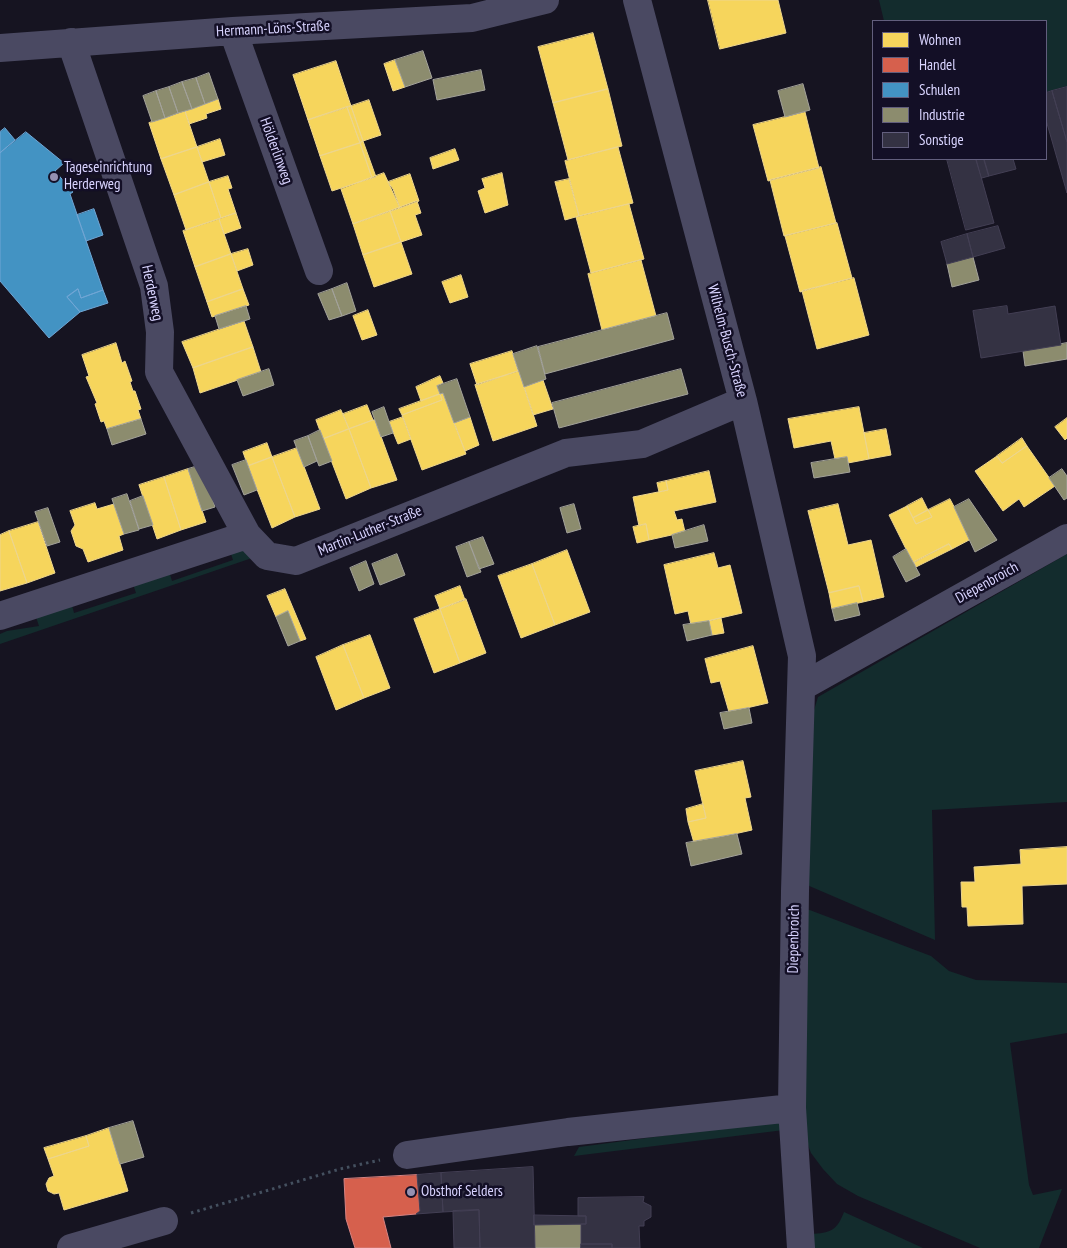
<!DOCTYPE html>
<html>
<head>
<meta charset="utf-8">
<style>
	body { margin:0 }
	#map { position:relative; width:1067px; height:1248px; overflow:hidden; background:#161421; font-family:"PT Sans Narrow",sans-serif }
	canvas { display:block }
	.legend { position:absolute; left:872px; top:20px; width:175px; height:140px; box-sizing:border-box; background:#130f26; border:1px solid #625e7d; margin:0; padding:6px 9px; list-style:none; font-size:15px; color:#d9d4ff }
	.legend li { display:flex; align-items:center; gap:10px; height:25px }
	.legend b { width:25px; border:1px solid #625e7d }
</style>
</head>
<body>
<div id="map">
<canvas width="1067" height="1248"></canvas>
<ul class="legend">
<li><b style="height:14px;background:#f6d55c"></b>Wohnen</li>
<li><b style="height:14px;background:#d6604d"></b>Handel</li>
<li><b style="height:14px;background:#4393c3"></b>Schulen</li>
<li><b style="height:14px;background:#8c8c6e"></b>Industrie</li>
<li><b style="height:14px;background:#343243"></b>Sonstige</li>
</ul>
</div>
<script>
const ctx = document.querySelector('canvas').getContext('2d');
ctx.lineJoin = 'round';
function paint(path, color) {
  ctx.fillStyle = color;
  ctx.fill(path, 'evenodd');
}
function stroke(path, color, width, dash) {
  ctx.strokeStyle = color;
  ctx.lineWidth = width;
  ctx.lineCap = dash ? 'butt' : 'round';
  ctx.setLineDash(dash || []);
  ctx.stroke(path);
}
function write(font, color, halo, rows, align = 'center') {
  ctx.font = font + ' "PT Sans Narrow",sans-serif';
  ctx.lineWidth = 5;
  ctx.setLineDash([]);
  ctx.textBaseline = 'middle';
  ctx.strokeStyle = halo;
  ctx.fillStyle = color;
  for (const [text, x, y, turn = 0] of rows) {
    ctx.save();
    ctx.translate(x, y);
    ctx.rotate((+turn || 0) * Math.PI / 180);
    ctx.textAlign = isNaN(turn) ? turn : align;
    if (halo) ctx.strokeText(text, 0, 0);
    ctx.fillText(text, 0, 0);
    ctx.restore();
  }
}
paint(new Path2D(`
	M879,0H1067V86L1046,92V21H884Z
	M240,548L248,553L252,558L0,644V634L7,631L39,626L36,617L72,605L74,613L136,593L133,584L169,571L172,581L233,560L230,551Z
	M1067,554V802L932,810L935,940L807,885L812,717L818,697Z
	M807,909L931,956L949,971L976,980L1067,983V1033L1010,1043L1029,1185L1033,1195L1062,1189L1039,1248H980L858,1196L837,1184L823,1169L811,1153L802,1129Z
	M782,1120L784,1130L574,1156L579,1147Z
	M844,1212L923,1248H812L811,1234C830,1233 837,1231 844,1212Z`), '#132c2d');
const homes = new Path2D(`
	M708,0H778L786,33L720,49Z
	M593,33L608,89L553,103L538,47Z
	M395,60L405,87L393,91L384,64Z
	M336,61L351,106L308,120L293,75Z
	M608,89L622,146L568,160L553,103Z
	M218,99L221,109L206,114L207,118L189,124L185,111Z
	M369,100L381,135L363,141L351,106Z
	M351,106L363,141L360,143L347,107Z
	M347,107L360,143L320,156L308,120Z
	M185,111L197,147L161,159L149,123Z
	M805,112L819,168L768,181L753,125Z
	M220,139L225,155L202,162L197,147Z
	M363,141L376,177L372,178L360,143Z
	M360,143L372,178L332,191L320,156Z
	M197,147L209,182L174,195L161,159Z
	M618,147L633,203L579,216L565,161Z
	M455,149L459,160L433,169L430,158Z
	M821,167L836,223L784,236L770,180Z
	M384,173L400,208L353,224L341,189Z
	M502,173L508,205L485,213L478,191L485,188L482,179Z
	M410,174L419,201L400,208L393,189L388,182Z
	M228,176L232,188L228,189L236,213L221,218L209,182Z
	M569,179L579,216L565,220L555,182Z
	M209,182L221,218L186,230L174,195Z
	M417,201L421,213L415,215L422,235L401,242L390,211Z
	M629,204L644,259L591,273L576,217Z
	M390,211L401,242L363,255L353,224Z
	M236,213L241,228L224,234L219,219Z
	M219,219L231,254L195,267L183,231Z
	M837,223L852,278L800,292L785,236Z
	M401,242L412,274L374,287L363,255Z
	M248,249L253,265L237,271L231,254Z
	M231,254L243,289L207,302L195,267Z
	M641,260L656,316L602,330L588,274Z
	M461,275L468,297L450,303L442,282Z
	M854,278L869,335L817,349L802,291Z
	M243,289L249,305L212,317L207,302Z
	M368,310L377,335L362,340L353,316Z
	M244,321L253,347L193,368L182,342Z
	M116,343L122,363L125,361L132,381L130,382L133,391H135L141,409L138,410L141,419L107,429L104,421L101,422L95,404L97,403L86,377L89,376L82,355Z
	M253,347L261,372L200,393L193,368Z
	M512,351L518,371L477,385L470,364Z
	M519,371L537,426L493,441L475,385Z
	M440,376L443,383L437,386L440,394L421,401L416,387Z
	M543,380L553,409L533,415L524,387Z
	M443,393L466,454L422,470L402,415L442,400L440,394Z
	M440,394L442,400L402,415L399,409Z
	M367,405L373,420L349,429L343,414Z
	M859,407L869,459L848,463L847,457L835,459L831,441L794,448L788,419Z
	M341,410L349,429L323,439L316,420Z
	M403,417L411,439L398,444L389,422Z
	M470,417L479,445L465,451L454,423Z
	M1067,418V438L1065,440L1055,427Z
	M373,420H375L397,480L371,488L349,429Z
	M349,429L371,488L346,499L323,439Z
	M886,429L891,455L869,459L864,433Z
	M1022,438L1027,446L1002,463L997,456Z
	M267,443L272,457L248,466L243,452Z
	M1027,446L1055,486L1024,507L1019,499L1003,511L975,471L997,456L1002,463Z
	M297,448L320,509L295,517L272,457Z
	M272,457L295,517L272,528L248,466Z
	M188,469L206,522L181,530L164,477Z
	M709,471L716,502L674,511L677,520L682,519L685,532L649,540L646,524L639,526L633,497L668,490L666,481Z
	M164,477L181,530L157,539L139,485Z
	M666,481L668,490L659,492L657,483Z
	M922,498L928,510L913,518L907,506Z
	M950,499L971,539L952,549L949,544L913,563L889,515L907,506L916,524L932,517L928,510Z
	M95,503L97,509L114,504L124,534L119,536L123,550L88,562L83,549L76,546L71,531L75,525L70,511Z
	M838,504L848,545L871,540L884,597L863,602L859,586L829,593L808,511Z
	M928,510L932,517L916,524L913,518Z
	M38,522L55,573L27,583L9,531Z
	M646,524L649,540L637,543L633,527Z
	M9,531L27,583L0,591V535Z
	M949,544L952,549L916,567L914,562Z
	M567,550L590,612L555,625L532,564Z
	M714,553L718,568L730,565L742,613L691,625L688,611L675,614L664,565Z
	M532,564L555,625L521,638L498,576Z
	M460,586L465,600L440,609L435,596Z
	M859,586L863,602L832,609L829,593Z
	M285,589L306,639L300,641L288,611L276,617L267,596Z
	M466,599L486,653L460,663L440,609Z
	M440,609L460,663L434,673L414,619Z
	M721,618L724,633L712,635L709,621Z
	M370,635L390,688L364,698L343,645Z
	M343,645L364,698L336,710L316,657Z
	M753,646L768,703L729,712L720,681L711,683L705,659Z
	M743,761L751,797L745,798L752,830L694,843L688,822L706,818L695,771Z
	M703,804L706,818L688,822L686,809Z
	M1067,847V884L1022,886L1023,924L968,926L967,907H962L961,882H975L974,867L1021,864L1020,850Z
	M109,1128L128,1191L64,1210L59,1193L54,1194L48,1191L46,1184L49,1178L54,1176L48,1159L89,1146L86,1136Z
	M86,1136L89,1146L48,1159L44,1148Z`);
paint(homes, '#f6d55c');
stroke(homes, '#edd58d', 1);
const shops = new Path2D(`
	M417,1175L420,1211L416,1214L383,1217L391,1248H355L346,1219L344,1179Z`);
paint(shops, '#d6604d');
stroke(shops, '#d78382', 1);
const schools = new Path2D(`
	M5,128L15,140L0,153V132Z
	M26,132L64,163L55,171L73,192L70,194L103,290L81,298L78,289L67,297L80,312L49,338L0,281V153Z
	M94,209L103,235L86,241L77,215Z
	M78,289L81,298L103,290L108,303L80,312L67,297Z`);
paint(schools, '#4393c3');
stroke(schools, '#70a6d5', 1);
const industry = new Path2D(`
	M423,51L432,78L405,87L395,60Z
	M481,70L485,90L437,100L433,80Z
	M209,73L218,99L205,104L196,78Z
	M196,78L205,104L192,109L182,82Z
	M182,82L192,109L178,113L169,87Z
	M803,84L810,110L785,117L778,91Z
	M169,87L178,113L165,118L156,91Z
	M156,91L165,118L152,122L143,96Z
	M973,257L979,280L952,287L947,264Z
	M347,283L356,311L342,316L332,289Z
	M332,289L342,316L329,320L318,294Z
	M246,306L250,319L219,329L215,316Z
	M667,313L674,339L545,374L538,347Z
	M1067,343V359L1025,366L1023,351Z
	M537,346L546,379L524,387L513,354Z
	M269,369L274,385L243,396L237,380Z
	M681,369L688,394L559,428L552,403Z
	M457,379L470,417L454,423L443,393L440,394L437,386Z
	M384,407L393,433L381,437L372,412Z
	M141,419L146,434L112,445L107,429Z
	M320,430L332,461L319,466L308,436Z
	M308,436L317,461L304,467L294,441Z
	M847,457L850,472L814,478L811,463Z
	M246,460L257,490L244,495L232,465Z
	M198,466L206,478L215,507L202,511L188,469Z
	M1062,469L1067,476V498L1064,500L1049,478Z
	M127,494L139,530L124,534L112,499Z
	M143,496L153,525L139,529L130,501Z
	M969,499L997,540L975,552L954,507Z
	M574,504L581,529L567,533L560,508Z
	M48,508L60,542L47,546L35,512Z
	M704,525L708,541L675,548L672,535Z
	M483,537L494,564L479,569L469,542Z
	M469,542L481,572L467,577L456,547Z
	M906,549L920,575L906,582L893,557Z
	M397,554L405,575L380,585L372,564Z
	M366,561L374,584L359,591L350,568Z
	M857,603L860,615L835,621L832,609Z
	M288,611L300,641L288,646L276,617Z
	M709,621L712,635L687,641L683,625Z
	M749,708L752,723L724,729L720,713Z
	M737,834L742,854L691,866L686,843Z
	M133,1121L144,1157L120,1164L109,1128Z
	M581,1224V1248H535L534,1225Z`);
paint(industry, '#8c8c6e');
stroke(industry, '#a3a29a', 1);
const building = new Path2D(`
	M1067,87V142L1052,91Z
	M1052,91L1067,142V193L1046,120V93Z
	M947,159H976L994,223L966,230Z
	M976,159H984L989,176L982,178Z
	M984,159H1013L1016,169L989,176Z
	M998,226L1005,248L973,257L967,234Z
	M967,234L973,257L947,264L941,242Z
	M1007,306L1008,314L1055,306L1061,345L981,358L973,311Z
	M533,1167L535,1248H480L479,1210L443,1212L441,1173Z
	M441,1173L443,1212L416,1214L420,1211L417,1175Z
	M644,1197L643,1202L651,1206V1217L644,1221V1226H639L640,1248H612V1244H581V1224H586V1216H578V1198Z
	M479,1210L480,1248H454L453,1211Z
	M534,1215L586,1216V1224L534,1225Z
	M581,1244H612V1248H581Z`);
paint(building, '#343243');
stroke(building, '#433f54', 1);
stroke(new Path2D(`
	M191,1213L340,1169L380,1160`), '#44505f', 3, [2.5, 4]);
stroke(new Path2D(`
	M637,0L743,401L802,656L795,891L792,1108L801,1248
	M233,31L319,271
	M71,42L154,286L160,332L159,372L247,535
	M0,48L233,31L472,18L545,0
	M0,616L247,535L267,556L296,561L566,453L642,444L743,401
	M803,686L1067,538
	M407,1155L568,1132L792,1108
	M71,1248L164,1221`), '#4a4962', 28);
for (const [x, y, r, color] of [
	[54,177,5,"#9591b1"],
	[411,1192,5,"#9591b1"]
]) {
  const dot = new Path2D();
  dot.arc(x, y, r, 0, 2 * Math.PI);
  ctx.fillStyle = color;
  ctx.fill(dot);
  stroke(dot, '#130f26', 2);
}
write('15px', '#d9d4ff', '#130f26', [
	["Hermann-Löns-Straße",273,29,-3],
	["Hölderlinweg",276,151,70],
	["Herderweg",152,293,78],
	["Wilhelm-Busch-Straße",727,341,75],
	["Martin-Luther-Straße",370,531,-22],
	["Diepenbroich",987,583,-29],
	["Diepenbroich",794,939,-89]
]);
write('15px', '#d9d4ff', '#130f26', [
	["Tageseinrichtung",64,168],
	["Herderweg",64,185],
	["Obsthof Selders",421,1192]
], 'left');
</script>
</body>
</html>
